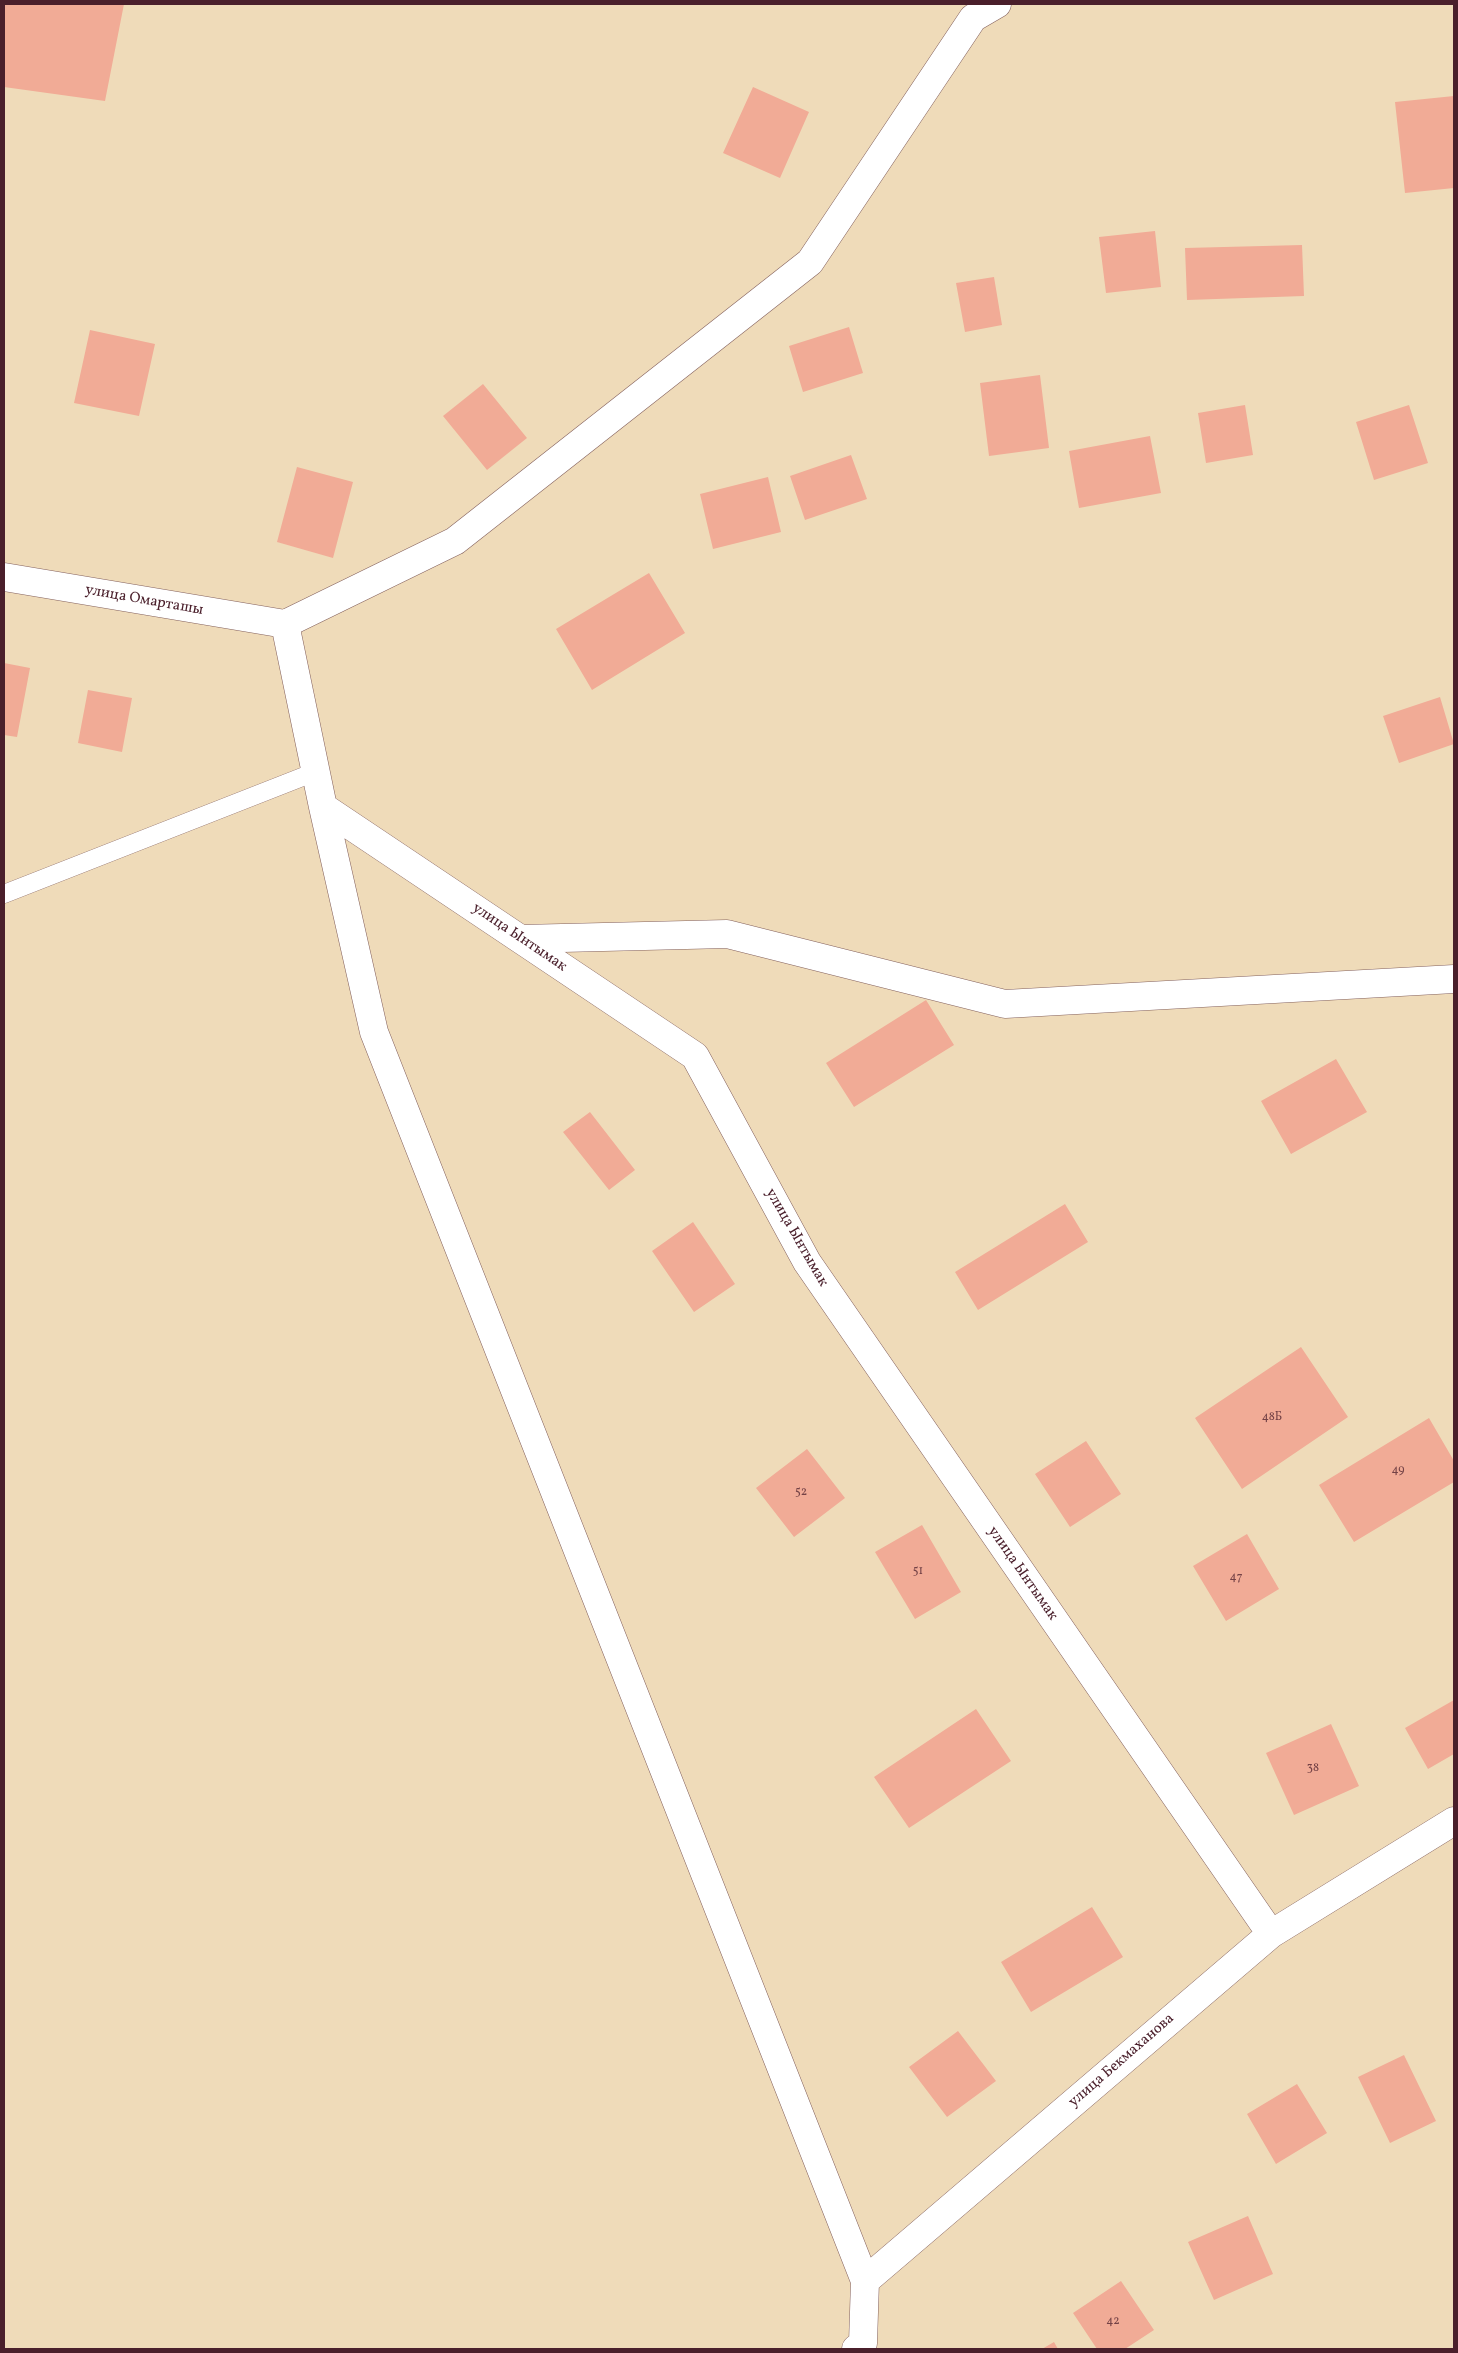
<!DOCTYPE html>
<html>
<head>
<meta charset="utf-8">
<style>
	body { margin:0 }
	#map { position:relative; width:1458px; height:2353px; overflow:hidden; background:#efdbb9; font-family:Vollkorn,serif }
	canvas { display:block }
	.frame { position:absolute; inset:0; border:5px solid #4a1f2b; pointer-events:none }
</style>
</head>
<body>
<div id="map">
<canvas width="1458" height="2353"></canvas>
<div class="frame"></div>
</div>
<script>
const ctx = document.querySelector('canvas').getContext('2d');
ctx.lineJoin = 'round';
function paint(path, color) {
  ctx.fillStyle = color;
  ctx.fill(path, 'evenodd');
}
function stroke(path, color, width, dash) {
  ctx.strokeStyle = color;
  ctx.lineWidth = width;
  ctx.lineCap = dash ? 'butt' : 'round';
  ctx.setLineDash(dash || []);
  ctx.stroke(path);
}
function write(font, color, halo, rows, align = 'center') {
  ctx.font = font + ' Vollkorn,serif';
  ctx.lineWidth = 4.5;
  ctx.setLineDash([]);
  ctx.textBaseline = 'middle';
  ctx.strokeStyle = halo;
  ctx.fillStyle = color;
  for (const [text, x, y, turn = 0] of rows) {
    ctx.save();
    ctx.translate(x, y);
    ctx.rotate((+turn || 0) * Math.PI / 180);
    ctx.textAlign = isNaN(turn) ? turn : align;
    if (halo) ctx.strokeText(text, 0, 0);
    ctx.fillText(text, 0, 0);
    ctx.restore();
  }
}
paint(new Path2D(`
	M4,4H124L105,101L4,87Z
	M753,87L809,112L780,178L723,153Z
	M1454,96V188L1405,193L1395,102Z
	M1155,231L1161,287L1106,293L1099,237Z
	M1302,245L1304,296L1187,300L1185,248Z
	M994,277L1002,325L965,332L956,283Z
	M849,327L863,373L803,392L789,346Z
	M90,330L155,344L139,416L74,403Z
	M1040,375L1049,448L989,456L980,383Z
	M483,384L527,438L487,470L443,416Z
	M1245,405L1253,455L1206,463L1198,413Z
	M1409,405L1428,463L1374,480L1356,422Z
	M1150,436L1161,493L1079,508L1069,451Z
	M851,455L867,499L805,520L790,476Z
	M297,467L353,482L333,558L277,542Z
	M768,477L781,532L713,549L700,494Z
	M649,573L685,633L592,690L556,629Z
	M4,663L30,668L17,737L4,735Z
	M88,690L132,698L122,752L78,743Z
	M1440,697L1454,744L1399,763L1383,716Z
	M926,1000L954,1045L854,1107L826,1063Z
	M1336,1059L1367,1112L1291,1154L1261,1101Z
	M590,1112L635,1170L609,1190L563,1132Z
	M1065,1204L1088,1242L978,1310L955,1272Z
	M693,1222L735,1284L694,1312L652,1251Z
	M1301,1347L1348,1417L1242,1489L1195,1418Z
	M1429,1418L1454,1461V1482L1354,1542L1319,1485Z
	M1086,1441L1121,1494L1070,1527L1035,1474Z
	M807,1449L845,1498L794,1537L756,1488Z
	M922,1525L961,1592L915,1619L875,1552Z
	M1247,1534L1279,1589L1226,1621L1193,1566Z
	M1454,1700V1754L1428,1769L1405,1728Z
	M976,1709L1011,1761L909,1828L874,1777Z
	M1331,1724L1359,1786L1294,1815L1266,1753Z
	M1092,1907L1123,1957L1031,2012L1001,1962Z
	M958,2031L996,2081L947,2117L909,2067Z
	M1404,2055L1436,2121L1390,2143L1358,2077Z
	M1297,2084L1327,2133L1276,2164L1247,2114Z
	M1248,2216L1273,2274L1214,2300L1188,2242Z
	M1121,2281L1154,2330L1125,2349H1097L1073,2313Z
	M1054,2342L1058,2349H1042Z`), '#f1ab96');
const lane = new Path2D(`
	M4,894L315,772`);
const street = new Path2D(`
	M4,577L285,624
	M285,624L323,807L695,1056L807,1262L1271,1934
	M285,624L455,541L810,262L973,18L997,4
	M323,807L374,1032L865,2281
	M521,939L727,934L1005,1004L1454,979
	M856,2349L863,2343L865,2281L1271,1934L1454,1821`);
stroke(lane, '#84615d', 19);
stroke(street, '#84615d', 29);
stroke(lane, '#fff', 18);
stroke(street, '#fff', 28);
write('12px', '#744246', null, [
	["48Б",1272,1418],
	["49",1398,1471],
	["52",801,1493],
	["51",918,1572],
	["47",1236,1578],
	["38",1313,1769],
	["42",1113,2322]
]);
write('15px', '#4a1f2b', '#fff', [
	["улица Омарташы",144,601,10],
	["улица Ынтымак",519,938,34],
	["улица Ынтымак",796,1238,60],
	["улица Ынтымак",1022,1574,55],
	["улица Бекмаханова",1122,2061,-41]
]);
</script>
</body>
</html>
